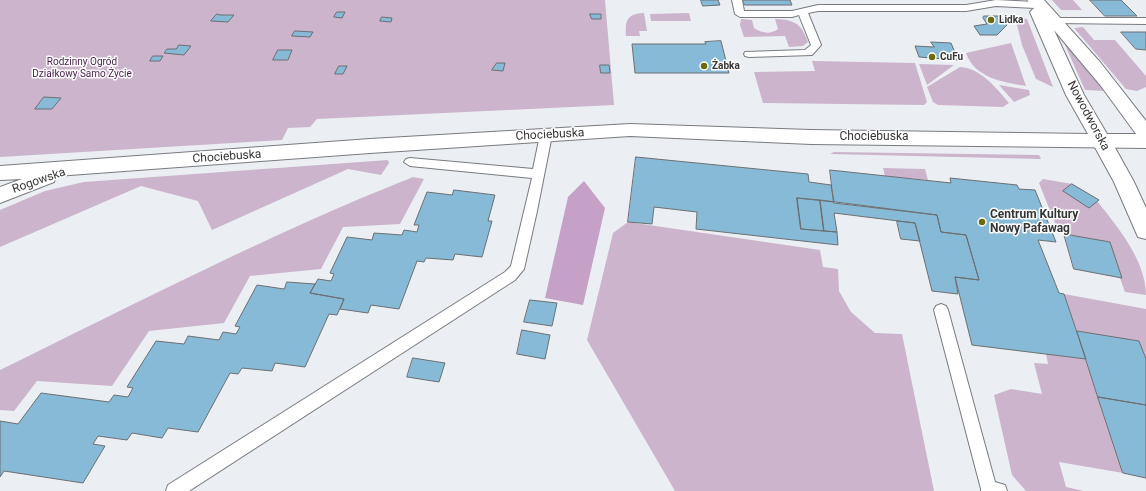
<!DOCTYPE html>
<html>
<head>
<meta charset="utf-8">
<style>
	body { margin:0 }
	canvas { display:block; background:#ebeef2 }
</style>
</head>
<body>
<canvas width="1146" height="491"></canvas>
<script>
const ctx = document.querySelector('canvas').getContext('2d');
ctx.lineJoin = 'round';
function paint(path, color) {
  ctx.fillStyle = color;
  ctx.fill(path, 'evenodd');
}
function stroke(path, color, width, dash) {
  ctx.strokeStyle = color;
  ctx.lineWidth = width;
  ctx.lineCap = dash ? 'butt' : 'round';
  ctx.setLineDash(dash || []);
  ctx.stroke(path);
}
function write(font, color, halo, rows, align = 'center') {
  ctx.font = font + ' Roboto,sans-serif';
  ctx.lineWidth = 3;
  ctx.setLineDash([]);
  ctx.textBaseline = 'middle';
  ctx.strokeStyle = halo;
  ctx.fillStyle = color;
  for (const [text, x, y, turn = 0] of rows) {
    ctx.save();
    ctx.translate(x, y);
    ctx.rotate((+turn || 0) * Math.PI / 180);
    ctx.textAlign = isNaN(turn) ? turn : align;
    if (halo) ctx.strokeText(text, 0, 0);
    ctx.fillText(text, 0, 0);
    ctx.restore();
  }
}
paint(new Path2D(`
	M0,0H605L614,105L317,119L310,127L288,128L282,140L0,157Z
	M1052,0H1073L1082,10H1061Z
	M644,13L647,31H639L640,36H626C625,20 627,14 644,13Z
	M689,13L691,21H651L650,14Z
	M1015,17L1027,19L1053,87L1036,79L1022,45Z
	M741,19L752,20L754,28C762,33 770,35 778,29L775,19C795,20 801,23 808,42L803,46L789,47L785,36L744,37L740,25Z
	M1083,27L1094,40H1115L1146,76V87L1137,91L1126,89L1074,28Z
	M1011,43L1026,86C1002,82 975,78 966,53Z
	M1067,44L1104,91L1085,90L1065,45Z
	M812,61L915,63L927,102L924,105L763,103L754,72L815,71Z
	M919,64L954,65L927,85Z
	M960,67C981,68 997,89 1009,103L1003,107L938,105L933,102L927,87Z
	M999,85L1029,90L1030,95L1014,102Z
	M834,152L1039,155L1041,159L830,154Z
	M388,160L389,163L381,175L348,169L212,230L198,201L141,186L0,247V210L45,191L84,182Z
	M883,168L925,169L928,180L885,176Z
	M413,177L424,179L400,224L343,227L321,269L250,276L224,323L149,331L112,386L37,381L14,411L0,410V370C137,303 272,233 413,177Z
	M1043,179L1072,184L1099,200L1097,201C1118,227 1146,261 1146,295L1125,292L1107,242L1059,233L1039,183Z
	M628,222L820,250L823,267L838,269L839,291L851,312L875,333L902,334L934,491H675L587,340L613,233Z
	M1064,294L1146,309V359L1139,341L1077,331Z
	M1046,354L1086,359L1123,473L1059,462L1066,487L1084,491H1026L1012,475L994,395L1011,389L1042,394L1034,363L1048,364Z`), '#ccb4cd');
paint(new Path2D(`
	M584,181L605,208L583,305L545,298L568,197Z`), '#c5a1c7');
const building = new Path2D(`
	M701,0H718L720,5L703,6Z
	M743,0H790L792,5H745Z
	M1090,0H1121L1137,16H1105Z
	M337,12H345L342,18L334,17Z
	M217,14L220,15H234L228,22L211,21Z
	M590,14H601V19H592Z
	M984,16H1000L1007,25L997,35H980L974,26L987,24L983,18Z
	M382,17L392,18L391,22L380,21Z
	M295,31L313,32L310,37L292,36Z
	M1121,32H1146V50L1136,49Z
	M721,41L729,73H635L632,44H706L705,42Z
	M931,42L951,43L958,60L919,57L915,46L934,47Z
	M179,45L191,46L184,55L164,53L167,49H176Z
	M278,50H292L288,60H273Z
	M153,56H163L160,61H150Z
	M497,63H505L503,71L492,70Z
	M600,65H609L610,73H601Z
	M339,66H347L343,74H335Z
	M44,97L61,98L52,109H35Z
	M636,157L808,174L809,182L831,185L834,202L797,198L801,229L837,232L838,245L696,229L697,212L654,207L652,224L628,222Z
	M830,170L951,183L950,178L1017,185L1019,189L1035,190L1056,242L1038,240L1059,293L1064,294L1086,359L972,345L955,277L979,280L966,235L941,232L937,215L834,203Z
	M1072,184L1099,200L1089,208L1063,191Z
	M454,190L495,195L488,221H492L482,257L455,254L453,260L426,258L424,262L417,261L399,309L371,305L368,313L340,309L344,299L310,293L318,279L331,281L334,274L330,273L347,237L372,240L374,233L402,235L404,230L417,232L419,225H414L427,192L452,195Z
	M797,198L820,200L824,231L801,229Z
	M820,200L937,215L941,232L966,235L979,280L955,277L958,294L932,291L915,223L834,213L837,232L824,231Z
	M897,221L915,223L920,241L901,239Z
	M1064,234L1110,242L1122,278L1074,269Z
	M287,282L315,284L310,293L344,299L337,315L329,314L305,367L275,363L272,371L242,368L238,374L230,373L198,432L168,428L162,438L132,433L127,440L98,436L93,444L105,446L83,483L4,471L0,477V421L18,424L41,393L109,402L114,395L128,397L133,388L127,387L156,341L184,344L188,336L219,340L223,332L236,334L240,327L235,326L257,285L284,289Z
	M530,300L557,303L552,326L524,322Z
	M522,330L550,335L545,359L517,354Z
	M1077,331L1139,341L1146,359V405L1098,397Z
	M413,358L445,363L439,382L407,377Z
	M1098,397L1146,405V478L1123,473Z`);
paint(building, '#87bad6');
stroke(building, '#6b6f72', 1);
const service = new Path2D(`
	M732,0H742L744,11H792L818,5H966L996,0L1035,2L1040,5L1035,8L996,6L966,11H818L808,13L821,45L812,55L749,57L745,56L744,54L745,52L805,50L811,45L799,15L792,17H740L735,14Z
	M1055,18H1146V24L1052,23L1050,21Z
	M546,131L552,135L537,211L524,269L515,280L189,491H166L168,485L505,272L511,266L532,178L410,166L404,162L406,159L410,158L533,169L540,135Z
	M941,304L946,306L948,310L995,482L1005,485L1007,491H981V489L934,310L936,306Z`);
const minor = new Path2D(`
	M1101,133L1108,135L1134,182L1146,208V239L1138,237L1114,182L1091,140L1094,135Z`);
const tertiary = new Path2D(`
	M1027,0H1044L1100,62L1146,121V148L811,144L630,136L370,153L56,176L54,182L0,203V187L22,179L0,180V166L370,139L630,124L811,130L1088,134L1066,95L1030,12L1034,8ZM1054,30L1101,86L1136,134H1107L1084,95Z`);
stroke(service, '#787b7f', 2);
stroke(minor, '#787b7f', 2);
stroke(tertiary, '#787b7f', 2);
paint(service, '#fff');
paint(minor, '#fff');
paint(tertiary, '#fff');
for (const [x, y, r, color] of [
	[991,20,4,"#6c6b0a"],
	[932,57,4,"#6c6b0a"],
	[704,66,4,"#6c6b0a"],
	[982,222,4,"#6c6b0a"]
]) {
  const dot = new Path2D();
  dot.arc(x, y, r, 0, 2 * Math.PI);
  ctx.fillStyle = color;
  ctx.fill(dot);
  stroke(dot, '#fff', 1.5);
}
write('bold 10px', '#353537', '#fff', [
	["Lidka",999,20],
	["CuFu",940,57],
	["Żabka",712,66]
], 'left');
write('10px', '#471b4b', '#fff', [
	["Rodzinny Ogród",82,62],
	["Działkowy Samo Życie",82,74]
]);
write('12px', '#353537', '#fff', [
	["Nowodworska",1088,116,62],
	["Chociebuska",550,135,-3],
	["Chociebuska",874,137],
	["Chociebuska",227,157,-4],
	["Rogowska",39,181,-19]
]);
write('bold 12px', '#353537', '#fff', [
	["Centrum Kultury",990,215],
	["Nowy Pafawag",990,229]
], 'left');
</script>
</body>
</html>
